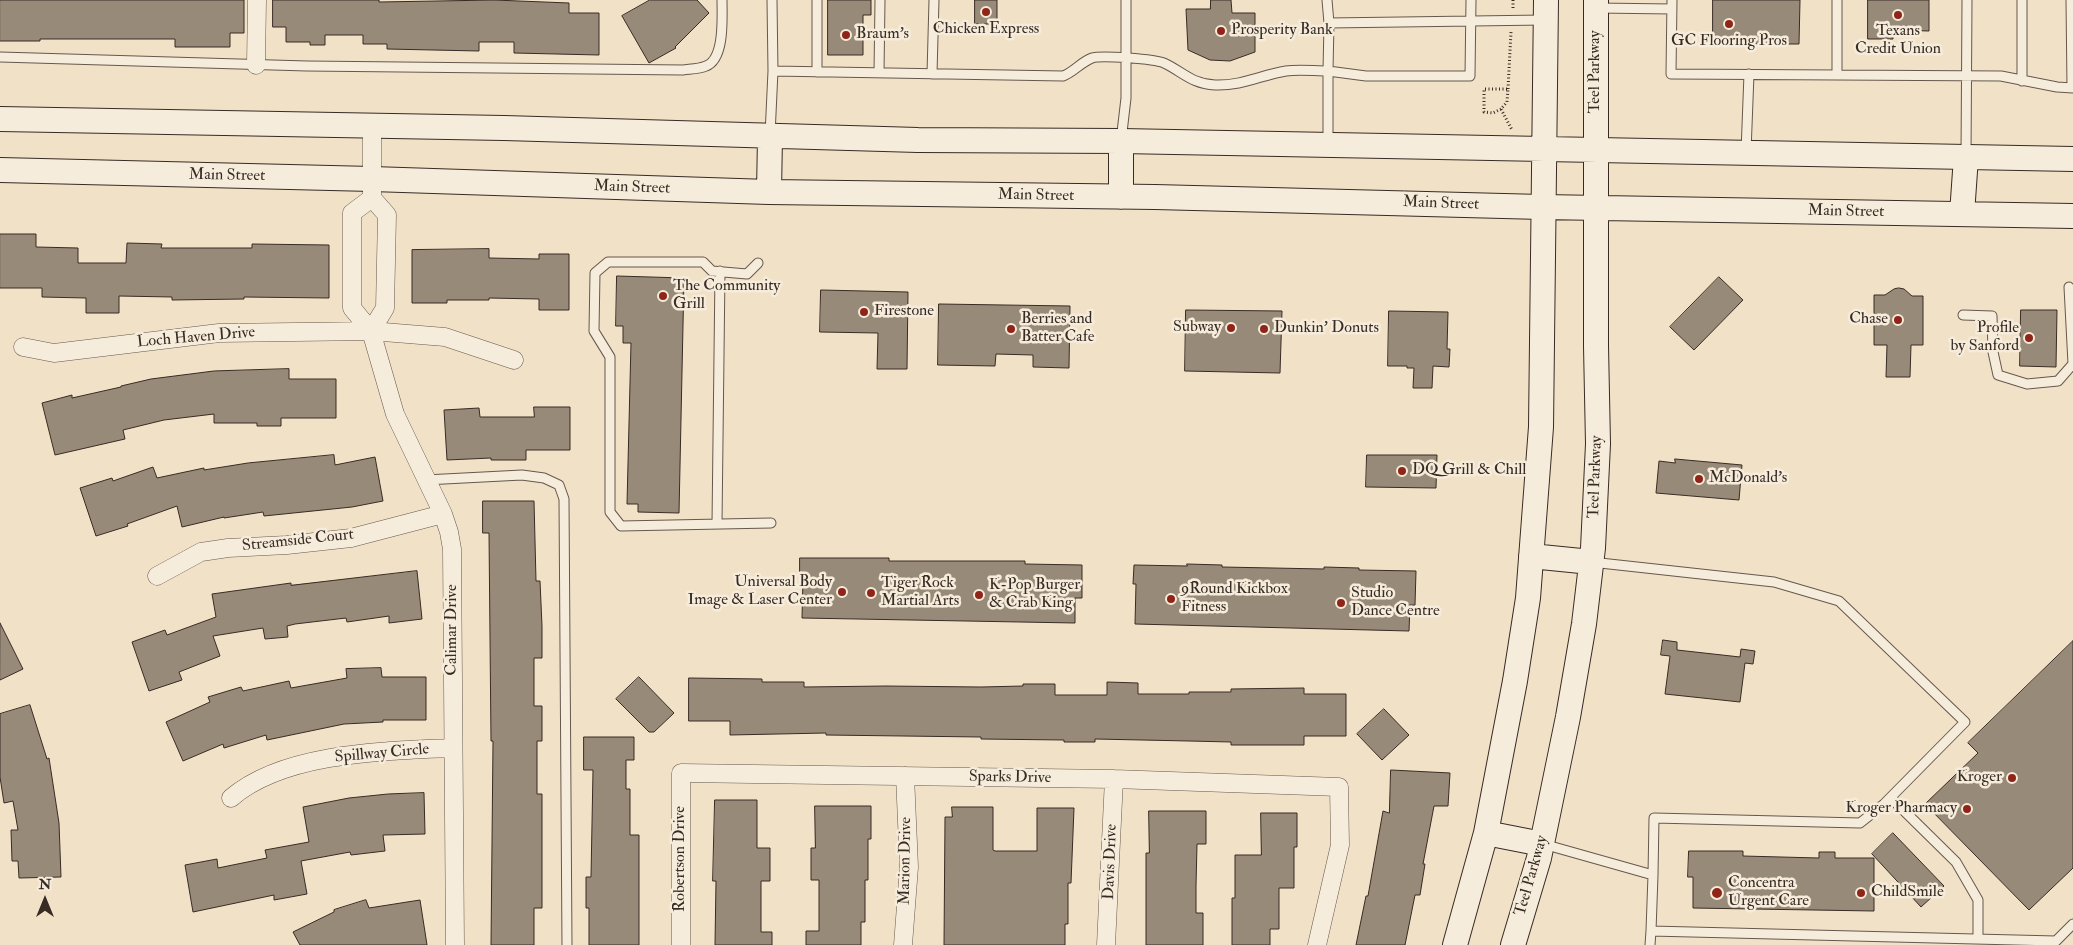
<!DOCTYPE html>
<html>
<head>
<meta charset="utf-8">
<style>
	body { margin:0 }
	#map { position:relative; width:2073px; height:945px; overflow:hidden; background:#f1e1c7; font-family:"IM FELL Double Pica",serif }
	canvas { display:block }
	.north { position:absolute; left:20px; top:875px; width:50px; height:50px; -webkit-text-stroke:4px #f6ecdb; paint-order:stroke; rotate:0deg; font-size:14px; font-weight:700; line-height:20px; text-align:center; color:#382b24 }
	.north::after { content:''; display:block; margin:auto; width:18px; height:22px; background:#382b24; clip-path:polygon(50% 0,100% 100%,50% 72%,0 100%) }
</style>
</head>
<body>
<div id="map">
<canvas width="2073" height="945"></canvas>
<div class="north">N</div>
</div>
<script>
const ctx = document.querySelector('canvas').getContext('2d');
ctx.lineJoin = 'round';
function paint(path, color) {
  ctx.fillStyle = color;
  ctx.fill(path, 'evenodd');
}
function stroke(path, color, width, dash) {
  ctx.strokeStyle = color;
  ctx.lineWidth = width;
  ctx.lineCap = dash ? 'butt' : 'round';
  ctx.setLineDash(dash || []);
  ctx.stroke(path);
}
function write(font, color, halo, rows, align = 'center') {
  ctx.font = font + ' "IM FELL Double Pica",serif';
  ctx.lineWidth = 5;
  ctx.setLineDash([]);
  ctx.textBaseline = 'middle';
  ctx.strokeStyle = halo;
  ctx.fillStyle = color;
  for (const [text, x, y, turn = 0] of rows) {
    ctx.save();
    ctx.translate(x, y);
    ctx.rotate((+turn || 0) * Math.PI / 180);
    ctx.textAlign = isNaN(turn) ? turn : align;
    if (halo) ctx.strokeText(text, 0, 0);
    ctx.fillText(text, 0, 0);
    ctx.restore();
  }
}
const building = new Path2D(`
	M0,0H244V33H230V47H175V39H40V41H0Z
	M273,0H379V2L494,0L569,3V13H599V55L514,53V42H479V51L387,49V44H363V35H325V45H310V42H286V27H273Z
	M650,0H697L709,13L675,47L676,48L649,63L622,16Z
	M828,0H871V15H863V55H828Z
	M975,0H997V24H975Z
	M1211,0H1231L1232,13H1255V52L1230,61L1210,60L1188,50L1186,9H1210Z
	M1713,0H1800L1799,44H1713Z
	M1868,0H1929V31L1893,30V39H1868Z
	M0,234H36V247L78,248V263H126L127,243L162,244L161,248H252V244L329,245V298L244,297V299L172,300V297L119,296V313H86V298L42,297V288H0Z
	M489,249V258L539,259V254H569V310H539V299L489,298V300H447V303H412V250Z
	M617,276L684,278L679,513L638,512V504H627L631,343H623V326H616Z
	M1719,277L1743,300L1694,350L1670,327Z
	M1899,288L1904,289L1912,296H1923V345H1911L1910,377H1886L1887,345H1874V295H1885L1894,289Z
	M821,290L908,292L907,369H877L878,333L820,332Z
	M939,304L1070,306L1069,368L1033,367V355L996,354L995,366L938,365Z
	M1186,310L1282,311L1280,373L1185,371Z
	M2021,310H2057L2056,367L2020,366Z
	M1389,311L1448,312L1447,349H1450L1449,367L1433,366L1432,388H1413L1414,368H1407V366H1388Z
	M289,369V379H336V418H281V426H257V423H214V414L164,420L123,430L125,439L55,455L42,403L72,395V398L121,387V386L151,379L214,371Z
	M534,407H570V450H526V460H491V458L447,460L444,410L479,408L480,417H534Z
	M334,455L335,465L375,457L383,501L352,507L264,516L263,512L224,518V517L182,527L177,506L127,524L128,526L96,536L80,488L112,478L113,481L153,467L157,478L204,468V470L248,463Z
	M1367,455H1437L1436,488L1366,487Z
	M1675,459L1742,465L1739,500L1656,493L1659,461L1675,463Z
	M483,501H534L536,581H540L542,626V658H534V706H542V741H537V794H542V908H534V945H491L493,741H491L489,533H483Z
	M800,558H889V561H1025V564L1082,565V598H1075V623L802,618L803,578H800Z
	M1187,564L1222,565V567L1324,569V567L1359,568V570L1416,571L1415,605H1410L1409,631L1135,624L1136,584H1133L1134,565L1187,566Z
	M417,571L422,619L389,623V616L347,622L346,618L295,624L287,626L288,637L265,639L263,628L213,636L220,656L179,672L182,680L149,691L132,642L165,630L167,635L216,617L212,594L291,583V585Z
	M0,623L23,669L0,680Z
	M1663,640L1677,642V650L1740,657L1741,649L1755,651L1753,664L1745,663L1740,702L1665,694L1670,656L1661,655Z
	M2073,641V868L2029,910L1925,804L1978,753L1968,743Z
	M381,668L382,677H426V720H383V722L344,724L267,740L266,735L224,748L223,744L183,761L166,722L210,702L208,697L241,687L243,691L289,681L291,688L347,678L346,669Z
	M639,677L674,713L654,732H649L616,699Z
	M689,678L762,679V682H804V687L886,686L981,687L1023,686V684H1055V695H1107V682L1138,683V694H1189V692H1231V689L1304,688V694H1346V736H1304V745H1231V742L1189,741L1095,739V742H1064V740L981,739V737L826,735V733L730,735V721H689Z
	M30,705L47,759L49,758L59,823L61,877L19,878L18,861H12L11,830H18L13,801L4,803L0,777V714Z
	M1384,709L1409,735L1382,760L1357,734Z
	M584,737H634V760H626V789H630V835H639V945H589V908H586V877H591L593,770H584Z
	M1391,770L1450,773L1448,806H1434L1423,864H1425L1420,895H1415L1405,945H1356L1366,896H1368L1383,811L1389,813Z
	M424,793L425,834L383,835L385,851L351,855L350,852L301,861L307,894L274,900V895L193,912L185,865L217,859L218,868L267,858L265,850L309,842L303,807L349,798L388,794Z
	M715,800H757V848H770V881H761V932H772V945H715L716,881H713Z
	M815,806H871V839H868V880H865V922H861V945H806V931H819V880H811V848H815Z
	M952,807H993V850L995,851H1037V808H1074L1071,883H1068V924H1065V945H944L945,817H952Z
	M1149,811H1206V844H1197L1196,886V913H1203V945H1146V853H1149Z
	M1261,813H1297V847H1294V888H1279V929H1270V945H1232V898H1235V855H1261Z
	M1893,833L1944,886L1921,907L1872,854Z
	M1689,851H1743V856L1819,858V852H1835V858H1874V911L1693,908V877H1688Z
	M366,900L369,908L420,900L427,945H300L293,932L334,912V910Z`);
paint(building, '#988a79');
stroke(building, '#382b24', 1);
const service = new Path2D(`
	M817,0V72
	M1327,0L1329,23L1328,71L1366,76H1470L1471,0
	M1672,0L1671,74L1837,75V0
	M2071,0L2072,88
	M1597,8L1672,9
	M1329,23L1544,20
	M0,57L307,66L683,70C690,69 699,69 706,66C725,59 722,17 722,0
	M773,71L1063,76C1074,72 1081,62 1092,58C1101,55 1155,59 1164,63C1183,72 1192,84 1215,85C1242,86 1261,75 1286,71C1299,69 1314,71 1328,71V145
	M879,73L880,0
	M932,74L934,0
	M1837,75L2001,76L2057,87L2073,88
	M2022,81V0
	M770,135L773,71L772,0
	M1121,141L1126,98V0
	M1746,152L1749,74
	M1966,157L1967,0
	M758,263L747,274L712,271L703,262H608L595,273L594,331L610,357V512L621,526L771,523
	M1963,315L1992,316L1993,352L1998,375L2027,384L2058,381L2073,364L2069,287
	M425,480L522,475L544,478L559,485L564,499L567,945
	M717,524L720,271
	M1891,798L1956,862L1978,900V939
	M1543,844L1653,875L1654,818L1860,823L1884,804L1965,722L1839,601L1774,582L1591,562
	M1653,875L1651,931L2056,941L2073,924
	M1650,945L1651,931`);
const minor = new Path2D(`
	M256,65L257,0
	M372,198L352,213V308L371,331L395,414L443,514L449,532L452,549L455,945
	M371,331L385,308L387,215L372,198V126
	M23,347L54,353L219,333L371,331L445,337L514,360
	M157,576L201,552L228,548L287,545L351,538L443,514
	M231,798C284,752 386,751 453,748
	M681,945V773L1114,779L1339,787L1340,845L1317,945
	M903,945L909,867L905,776
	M1106,945L1114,779`);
const secondary = new Path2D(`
	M0,119L504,128L918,140L1121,141L2073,159
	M0,170L372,179L769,192L1155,197L1542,207L2073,216
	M769,192L770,137
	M1121,197V141
	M1962,214L1966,157
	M1531,556L1591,562
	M1486,833L1542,844
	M1455,945L1486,833L1515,681L1528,598L1541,427L1546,0
	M1513,945L1539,858L1568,717L1584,624L1593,548L1598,444L1596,346V0`);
stroke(service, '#66584d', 11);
stroke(minor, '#66584d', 19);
stroke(secondary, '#382b24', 26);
stroke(new Path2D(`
	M1513,8V0
	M1508,89L1511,32
	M1501,109L1493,113L1484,112V89H1508L1507,102L1501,109L1512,130`), '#382b24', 3, [1, 2.5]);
stroke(service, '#f6ecdb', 9);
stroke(minor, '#f6ecdb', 18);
stroke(secondary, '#f6ecdb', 24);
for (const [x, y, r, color] of [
	[986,12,5,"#8f2418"],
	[1898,15,5,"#8f2418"],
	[1729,24,5,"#8f2418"],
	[1221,31,5,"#8f2418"],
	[846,35,5,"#8f2418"],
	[663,296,5,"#8f2418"],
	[864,312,5,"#8f2418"],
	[1898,320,5,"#8f2418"],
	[1231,328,5,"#8f2418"],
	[1011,329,5,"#8f2418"],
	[1264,329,5,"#8f2418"],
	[2029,338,5,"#8f2418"],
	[1402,471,5,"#8f2418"],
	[1699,479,5,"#8f2418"],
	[842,592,5,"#8f2418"],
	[871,593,5,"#8f2418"],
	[979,595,5,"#8f2418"],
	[1171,599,5,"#8f2418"],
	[1341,603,5,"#8f2418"],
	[2012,778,5,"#8f2418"],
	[1967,809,5,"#8f2418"],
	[1717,893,6,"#8f2418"],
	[1861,893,5,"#8f2418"]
]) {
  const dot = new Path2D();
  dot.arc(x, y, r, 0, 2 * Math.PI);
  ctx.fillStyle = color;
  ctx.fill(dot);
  stroke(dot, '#f6ecdb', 2);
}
write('16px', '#382b24', '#f6ecdb', [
	["Chicken Express",986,30,"center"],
	["Prosperity Bank",1231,31],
	["Texans",1898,32,"center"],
	["Credit Union",1898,50,"center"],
	["Braum's",856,35],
	["GC Flooring Pros",1729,42,"center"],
	["The Community",673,287],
	["Grill",673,305],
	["Firestone",874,312],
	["Berries and",1021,320],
	["Batter Cafe",1021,338],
	["Chase",1888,320,"right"],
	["Subway",1221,328,"right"],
	["Dunkin' Donuts",1274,329],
	["Profile",2019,329,"right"],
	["by Sanford",2019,347,"right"],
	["DQ Grill & Chill",1412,471],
	["McDonald's",1709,479],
	["Universal Body",832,583,"right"],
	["Image & Laser Center",832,601,"right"],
	["Tiger Rock",881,584],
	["Martial Arts",881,602],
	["K-Pop Burger",989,586],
	["& Crab King",989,604],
	["9Round Kickbox",1181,590],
	["Fitness",1181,608],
	["Studio",1351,594],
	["Dance Centre",1351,612],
	["Kroger",2002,778,"right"],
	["Kroger Pharmacy",1957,809,"right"],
	["Concentra",1728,884],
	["Urgent Care",1728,902],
	["ChildSmile",1871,893]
], 'left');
write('16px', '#382b24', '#f6ecdb', [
	["Teel Parkway",1596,72,-90],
	["Main Street",227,176,1],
	["Main Street",632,188,2],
	["Main Street",1036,196,1],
	["Main Street",1441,204,2],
	["Main Street",1846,212,1],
	["Loch Haven Drive",196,338,-5],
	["Teel Parkway",1596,477,-88],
	["Streamside Court",298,541,-6],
	["Calimar Drive",453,630,-90],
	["Spillway Circle",382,754,-5],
	["Sparks Drive",1010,778,1],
	["Robertson Drive",681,859,-90],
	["Marion Drive",906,861,-89],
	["Davis Drive",1111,862,-88],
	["Teel Parkway",1532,876,-74]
]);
</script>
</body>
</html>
